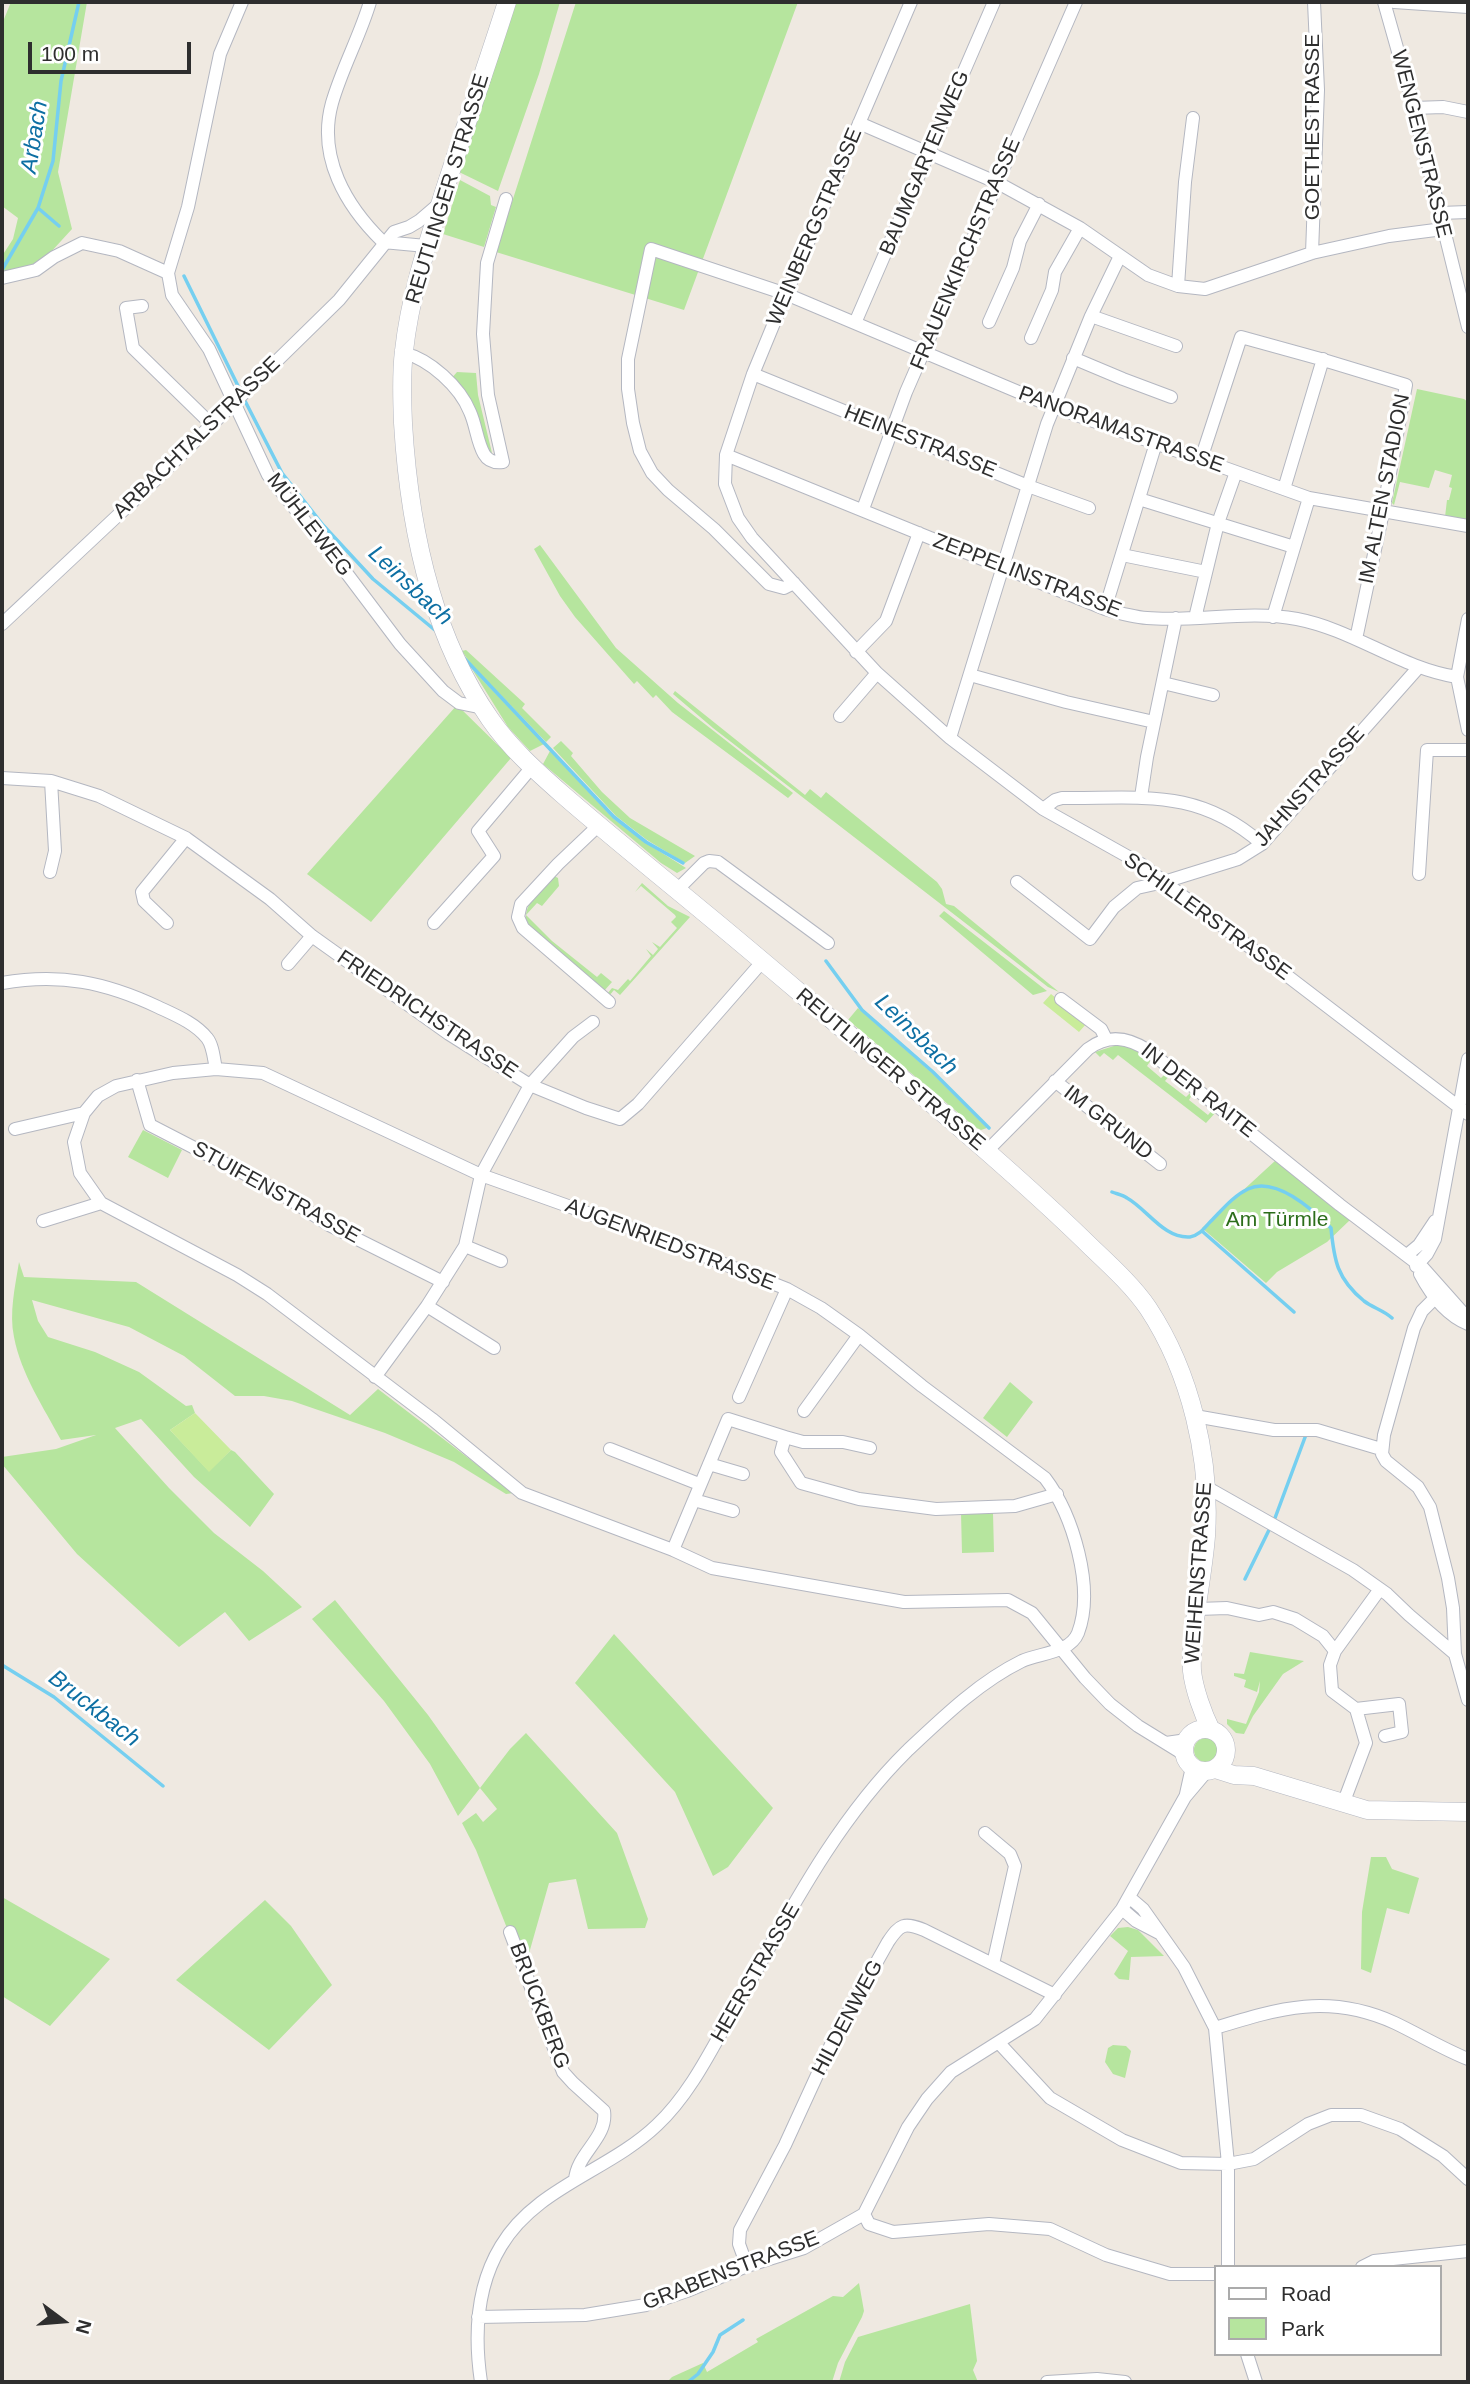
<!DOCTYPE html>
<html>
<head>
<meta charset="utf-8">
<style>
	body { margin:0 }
	#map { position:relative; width:1470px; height:2384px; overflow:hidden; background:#efe9e1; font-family:Arial,sans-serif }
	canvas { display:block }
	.frame { position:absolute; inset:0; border:4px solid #2e2e2e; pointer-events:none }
	.legend { position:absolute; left:1214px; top:2265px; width:228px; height:91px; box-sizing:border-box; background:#fff; border:2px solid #ababab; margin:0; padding:9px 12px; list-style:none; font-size:21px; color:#2e2e2e }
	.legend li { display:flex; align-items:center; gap:14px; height:35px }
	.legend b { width:35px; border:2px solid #ababab }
	.north { position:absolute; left:28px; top:2286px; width:70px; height:70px; -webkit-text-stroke:5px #fff; paint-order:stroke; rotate:106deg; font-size:19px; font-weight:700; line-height:28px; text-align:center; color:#2e2e2e }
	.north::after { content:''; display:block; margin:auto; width:24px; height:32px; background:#2e2e2e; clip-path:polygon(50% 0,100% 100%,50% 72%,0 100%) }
	.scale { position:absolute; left:28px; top:42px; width:163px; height:32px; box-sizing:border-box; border:4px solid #2e2e2e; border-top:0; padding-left:9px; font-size:21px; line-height:24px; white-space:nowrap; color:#2e2e2e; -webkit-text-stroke:5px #fff; paint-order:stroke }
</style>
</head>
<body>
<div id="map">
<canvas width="1470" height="2384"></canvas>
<div class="frame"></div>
<ul class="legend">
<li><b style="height:9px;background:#fff"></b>Road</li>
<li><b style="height:19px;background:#b6e59e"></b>Park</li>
</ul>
<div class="north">N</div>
<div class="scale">100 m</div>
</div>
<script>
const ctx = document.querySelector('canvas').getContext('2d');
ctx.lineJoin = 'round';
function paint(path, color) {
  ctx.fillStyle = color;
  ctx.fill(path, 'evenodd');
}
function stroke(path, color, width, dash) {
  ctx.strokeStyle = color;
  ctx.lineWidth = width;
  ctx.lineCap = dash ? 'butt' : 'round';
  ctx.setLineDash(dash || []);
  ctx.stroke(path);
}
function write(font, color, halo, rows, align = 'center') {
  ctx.font = font + ' Arial,sans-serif';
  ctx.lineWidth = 6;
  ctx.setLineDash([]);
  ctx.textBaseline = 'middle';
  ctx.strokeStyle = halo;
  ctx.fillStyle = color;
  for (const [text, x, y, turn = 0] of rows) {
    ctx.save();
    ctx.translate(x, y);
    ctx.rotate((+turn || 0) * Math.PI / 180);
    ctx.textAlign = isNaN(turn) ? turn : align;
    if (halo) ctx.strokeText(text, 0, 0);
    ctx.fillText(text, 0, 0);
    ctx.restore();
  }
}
paint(new Path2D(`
	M11,2H87L58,172L72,229L39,265L2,271V256L13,239L18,218L2,206V24Z
	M515,2H560L539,74L498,191L459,172Z
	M576,2H798L684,310L496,252Z
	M460,180L490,196L491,205L496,207L484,247L443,234Z
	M457,372L476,373L478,395L492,453H489L450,380Z
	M1417,389L1464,399L1468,402V520L1445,517L1447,500H1449L1452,488L1449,487L1452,475L1435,470L1429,488L1400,482L1394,505L1392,503Z
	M540,545L616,648L678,703L793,793L788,798L672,712L656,695L653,698L637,681L634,684L575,617L560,596L534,549Z
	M466,650L525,704L522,708L551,737L546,742L470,663L462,651Z
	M472,669L544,744L530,751L508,727Z
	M675,691L805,795L810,789L821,798L826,792L937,882L942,889L946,904L954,906L1059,992L1048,987L713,728L673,694Z
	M457,705L511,758L371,922L307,874Z
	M561,741L573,753L571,756L602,792L630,818L695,856L685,863L647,840L616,816L553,748Z
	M550,751L614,819L643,841L686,868L677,873L661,863L543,764Z
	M554,876L558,878L559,886L542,906L537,903L526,915L552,941L597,977L601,973L612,982L604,991L527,925C521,904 541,891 554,876Z
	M642,883L668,906L690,917L620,995L614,990L609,996L607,994L612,988L618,990L628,979L630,981L651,956L646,949L653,955L658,949L652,942L660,947L677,928L671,922L676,917L675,915L641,886L635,892Z
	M944,911L1047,991L1033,995L939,916Z
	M858,1008L932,1073L987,1128L981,1130L975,1127L848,1020Z
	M1117,1045L1132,1048L1151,1060L1147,1066L1161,1078L1167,1072L1170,1075L1165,1081L1186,1097L1191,1092L1193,1093L1189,1100L1208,1115L1213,1109L1216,1112L1206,1123L1118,1055L1113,1060L1104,1053L1100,1057L1095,1052Z
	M143,1130L182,1150L168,1178L128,1157Z
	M1276,1160L1350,1220L1327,1242L1277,1272L1266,1283L1202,1228Z
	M19,1262L24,1277L136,1282L350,1415L378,1389L514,1493L506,1494L454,1462L385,1433L292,1401L264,1396H235L184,1356L129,1327L32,1300L38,1321L48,1337L95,1352L139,1372L186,1406L192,1405L195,1413L170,1430L209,1471L231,1450L235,1452L274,1494L250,1527L194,1477L141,1419L115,1428L169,1488L214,1533L263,1571L302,1607L249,1641L225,1612L179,1647L77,1554L2,1464V1457L56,1449L96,1435L61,1440C44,1408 21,1374 14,1337C9,1313 15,1287 19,1262Z
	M1010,1382L1033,1402L1007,1437L983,1418Z
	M961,1513H993L994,1552L962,1553Z
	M335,1600L428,1715L480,1788L510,1749L526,1733L617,1833L648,1919L645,1928L588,1929L576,1879L549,1883L524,1971L476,1850L462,1823L476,1813L483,1822L497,1809L480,1788L458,1816L430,1764L384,1701L312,1619Z
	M614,1634L773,1808L728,1867L713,1876L675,1792L575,1683Z
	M1250,1652L1304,1661L1283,1674L1253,1716L1244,1734L1236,1733L1227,1724V1719L1246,1724L1259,1692L1260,1681L1257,1692L1244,1687L1246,1680L1234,1676V1673L1244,1674Z
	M1194 1750a12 12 0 1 1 24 0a12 12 0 1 1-24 0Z
	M1371,1857H1386L1392,1869L1419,1878L1409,1914L1387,1908L1371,1973L1361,1969L1362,1912Z
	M2,1897L110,1959L50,2026L2,1996Z
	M265,1900L291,1926L332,1985L269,2050L176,1980Z
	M1128,1927L1138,1930L1164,1956L1131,1957L1129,1980L1119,1979L1114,1974L1128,1951L1110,1936L1118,1928Z
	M1113,2045L1126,2046L1131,2051L1125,2078L1113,2074L1105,2062L1108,2048Z
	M859,2283L864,2311L862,2317L838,2363L832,2382H667L672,2377L703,2363L707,2372L758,2342L756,2339L833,2296L843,2297Z
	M970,2304L977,2361L973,2370L978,2382H839L845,2362L858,2337Z`), '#b6e59e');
paint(new Path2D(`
	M1051,994L1087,1023L1079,1032L1043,1003Z
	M195,1413L231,1450L209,1472L170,1430Z`), '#c9ec9a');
stroke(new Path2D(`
	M38,208L59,226
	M2,270L38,208L53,161L61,81L79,2
	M184,276L241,392
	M244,399L282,473L323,525L373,579L436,631
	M464,658L614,817L646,842L683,863
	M826,961L862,1010L933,1072L989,1128
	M1112,1192C1117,1194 1123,1195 1127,1198C1147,1209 1164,1239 1190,1237C1199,1236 1205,1227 1211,1221C1222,1210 1233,1196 1248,1189C1276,1176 1312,1209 1331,1228C1334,1260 1337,1279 1364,1301C1373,1308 1383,1310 1392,1318
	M1202,1231L1294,1312
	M1275,1518L1307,1432
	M1245,1579L1269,1530
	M2,1665L54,1697L163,1786
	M688,2382L698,2374L713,2352L720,2335L743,2320`), '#75cff0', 3.5);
const street = new Path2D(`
	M242,2L220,54L188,207L168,273L172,295L209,349L268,475L348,575L400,644L443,691L459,703L483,708
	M370,2C360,36 342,68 332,103C317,157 346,206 383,242
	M911,2L786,294L753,374L726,455L725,484L738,518L752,538L877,673L950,738L1043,809L1141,864L1468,1114
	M1384,2L1414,108L1468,327
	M1394,2L1468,7
	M1414,108L1443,107L1468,112
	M859,123L998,183L1080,228L1148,275L1178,286L1205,289L1312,253L1389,236L1443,229
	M1440,213L1468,212
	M383,242L426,246
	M1312,253L1318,90L1314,2
	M2,278L36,270L54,257L82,243L119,251L168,273
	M1178,286L1185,182L1193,118
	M142,306L126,308L133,348L211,424
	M1091,316L1176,346
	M989,322L1013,268L1020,241L1039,204
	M855,323L994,2
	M1031,338L1052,290L1055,272L1080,228
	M403,353C430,359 460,387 470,412C476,425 477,442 484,454C488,461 495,463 503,462L488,395L483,334L487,263L506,199
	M1073,358L1123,379L1171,397
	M753,374L1028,486L1089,508
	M726,455L1105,609C1119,613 1133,617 1147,618C1197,622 1248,610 1297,619C1354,630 1400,668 1457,677
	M1201,459L1241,337L1317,358L1406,385L1383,512L1356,639
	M1284,489L1323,359
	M1139,499L1294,547
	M863,509L906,392L1076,2
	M1122,555L1206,572
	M794,583L784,588L769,584L714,529L668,490L652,473L640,451L633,423L628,389V359L651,249L786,294L1054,407L1309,498L1468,526
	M1105,609L1156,443
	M1273,617L1309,498
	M1195,618L1218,523L1236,472
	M1468,619L1457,677L1468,730
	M2,624L147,488L339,300L394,232L409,227L419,221L440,203
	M856,652L886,621L919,533
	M970,675L1066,702L1154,722
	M1163,683L1213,695
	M840,716L877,673
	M950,738L1047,424L1091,316L1120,256
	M2,778L51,781L99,796L186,838L270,899L312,936L449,1034L530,1085L586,1108L620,1119L638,1104L762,962
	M1141,797L1147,757L1176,618
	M1043,809L1055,800L1062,798C1141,799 1197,787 1262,844
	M598,826L558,864L521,904L518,917L523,928L609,1002
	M50,872L55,851L51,781
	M1419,874L1427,750H1468
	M1017,882L1090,939L1114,907L1137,888L1164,882L1238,859L1262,844L1418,668
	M677,890L704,863L709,861L718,862L828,943
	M167,923L144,901L142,892L186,838
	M434,923L494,856L478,831L532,767
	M288,964L312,936
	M2,983C60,973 105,982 158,1007C175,1015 195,1023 207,1038C213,1045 214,1060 216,1069
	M1061,999L1101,1029L1106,1039
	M137,1080L150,1125L274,1189L329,1225L443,1282
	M1055,1081L1160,1164
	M15,1129L84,1113
	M986,1152L1088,1049C1108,1034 1128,1037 1149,1051L1340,1205L1423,1268L1463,1313L1468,1322
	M43,1221L101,1203
	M465,1246L501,1261
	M1407,1255L1419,1245L1435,1221
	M1416,1266L1427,1254L1435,1239L1468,1059
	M1420,1274C1431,1295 1446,1315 1468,1324
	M1442,1291L1422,1311L1414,1328L1384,1435L1382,1454L1386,1461L1418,1487L1430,1507L1448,1578L1453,1608L1455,1654L1468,1700
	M427,1306L494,1348
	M375,1377L427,1306L465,1246L481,1175L530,1085L573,1037L593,1022
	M739,1397L787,1289
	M804,1411L859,1335
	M1195,1416L1274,1430H1317L1381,1449
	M785,1437L803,1442H843L870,1448
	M610,1449L699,1484
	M709,1464L743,1474
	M1208,1488L1353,1570L1387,1594L1409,1615L1455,1654
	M694,1500L733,1511
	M673,1550L728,1419L785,1437L781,1452L801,1483L859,1499L936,1509L1015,1506L1057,1494
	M1198,1609L1227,1608L1259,1615L1273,1612L1295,1619L1323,1636L1335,1651L1330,1665L1332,1691L1356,1709L1366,1743L1343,1804
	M1335,1651L1380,1589
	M1356,1709L1399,1704L1402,1732L1385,1736
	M1166,1743L1187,1740
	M1186,1794L1192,1767
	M985,1833L1010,1854L1015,1866L993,1964
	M1129,1897L1143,1909L1184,1967L1215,2028L1228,2164V2267
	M1122,1909L1136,1921L1159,1933
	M510,1932L563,2072L573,2083L604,2111C608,2138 577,2153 575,2180
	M1215,2028C1280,2008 1329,1993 1395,2023C1420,2035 1443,2049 1468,2059
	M999,2043L1050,2098L1122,2140L1181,2163L1228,2164L1254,2159L1308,2124L1331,2115H1361L1400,2129L1443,2156L1468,2179
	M864,2214L869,2224L893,2232L989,2224L1050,2229L1106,2255L1170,2274H1216
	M747,2266L739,2244L740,2230L785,2145L835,2036L888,1942C900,1924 904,1922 924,1930L1055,1995
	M1362,2267L1374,2261L1468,2251
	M478,2317L585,2315L646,2305L687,2291L747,2266L804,2248L864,2214L908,2127L927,2099L951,2072L1035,2019L1122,1909L1185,1797L1207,1771
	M1247,2354L1256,2382
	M481,2382C474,2335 476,2287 501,2246C536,2187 609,2171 657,2125C691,2093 712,2048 735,2008C786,1919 833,1824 907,1751C942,1718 979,1682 1022,1661C1040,1653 1070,1653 1078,1633C1095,1588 1073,1515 1045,1478L922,1386L859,1335L821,1308L787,1289L669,1242L481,1175L263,1073L216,1069L173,1073L116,1086L98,1096L84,1113L74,1142L80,1173L101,1203L237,1275L267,1294L432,1419L522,1493L673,1550L712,1568L904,1602L1008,1600L1032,1613L1085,1678L1110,1704L1138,1726L1185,1755
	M1047,2382L1097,2379L1125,2382`);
const secondary = new Path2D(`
	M507,2C487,65 465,127 445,189C428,242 410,295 404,351C401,374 402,399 403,423C409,525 431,634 490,719C510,748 536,771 562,794C609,835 658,874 706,914C773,969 838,1026 905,1081C969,1135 1032,1189 1091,1247C1111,1266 1133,1286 1148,1308C1191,1373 1211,1460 1206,1536C1203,1578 1190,1631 1192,1671C1194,1689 1203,1714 1211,1730
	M1184 1750a21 21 0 1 1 42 0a21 21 0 1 1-42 0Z
	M1215,1769L1234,1775L1254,1776L1367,1810L1468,1812`);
stroke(street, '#b4b7c1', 14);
stroke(secondary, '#b4b7c1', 19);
stroke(street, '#fff', 12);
stroke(secondary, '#fff', 18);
write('21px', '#2e2e2e', '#fff', [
	["GOETHESTRASSE",1313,127,-90],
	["WENGENSTRASSE",1421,144,76],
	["BAUMGARTENWEG",925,163,-67],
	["REUTLINGER STRASSE",448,189,-73],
	["WEINBERGSTRASSE",815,227,-67],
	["FRAUENKIRCHSTRASSE",966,254,-67],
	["PANORAMASTRASSE",1121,430,20],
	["ARBACHTALSTRASSE",197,438,-44],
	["HEINESTRASSE",920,442,22],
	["IM ALTEN STADION",1385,489,-79],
	["MÜHLEWEG",309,525,52],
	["ZEPPELINSTRASSE",1027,576,21],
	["JAHNSTRASSE",1310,787,-48],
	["SCHILLERSTRASSE",1207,917,36],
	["FRIEDRICHSTRASSE",427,1015,34],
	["REUTLINGER STRASSE",890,1070,40],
	["IN DER RAITE",1198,1091,38],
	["IM GRUND",1108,1123,38],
	["STUIFENSTRASSE",276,1193,29],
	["AUGENRIEDSTRASSE",670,1245,21],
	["WEIHENSTRASSE",1199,1573,-86],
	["HEERSTRASSE",756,1973,-60],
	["BRUCKBERG",539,2006,69],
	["HILDENWEG",848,2018,-62],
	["GRABENSTRASSE",731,2271,-21]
]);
write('21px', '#2c6e1b', '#fff', [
	["Am Türmle",1277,1220]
]);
write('italic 23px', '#0d6fa3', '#fff', [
	["Arbach",35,137,-81],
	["Leinsbach",410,586,43],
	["Leinsbach",916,1035,44],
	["Bruckbach",94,1709,38]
]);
</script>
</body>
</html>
